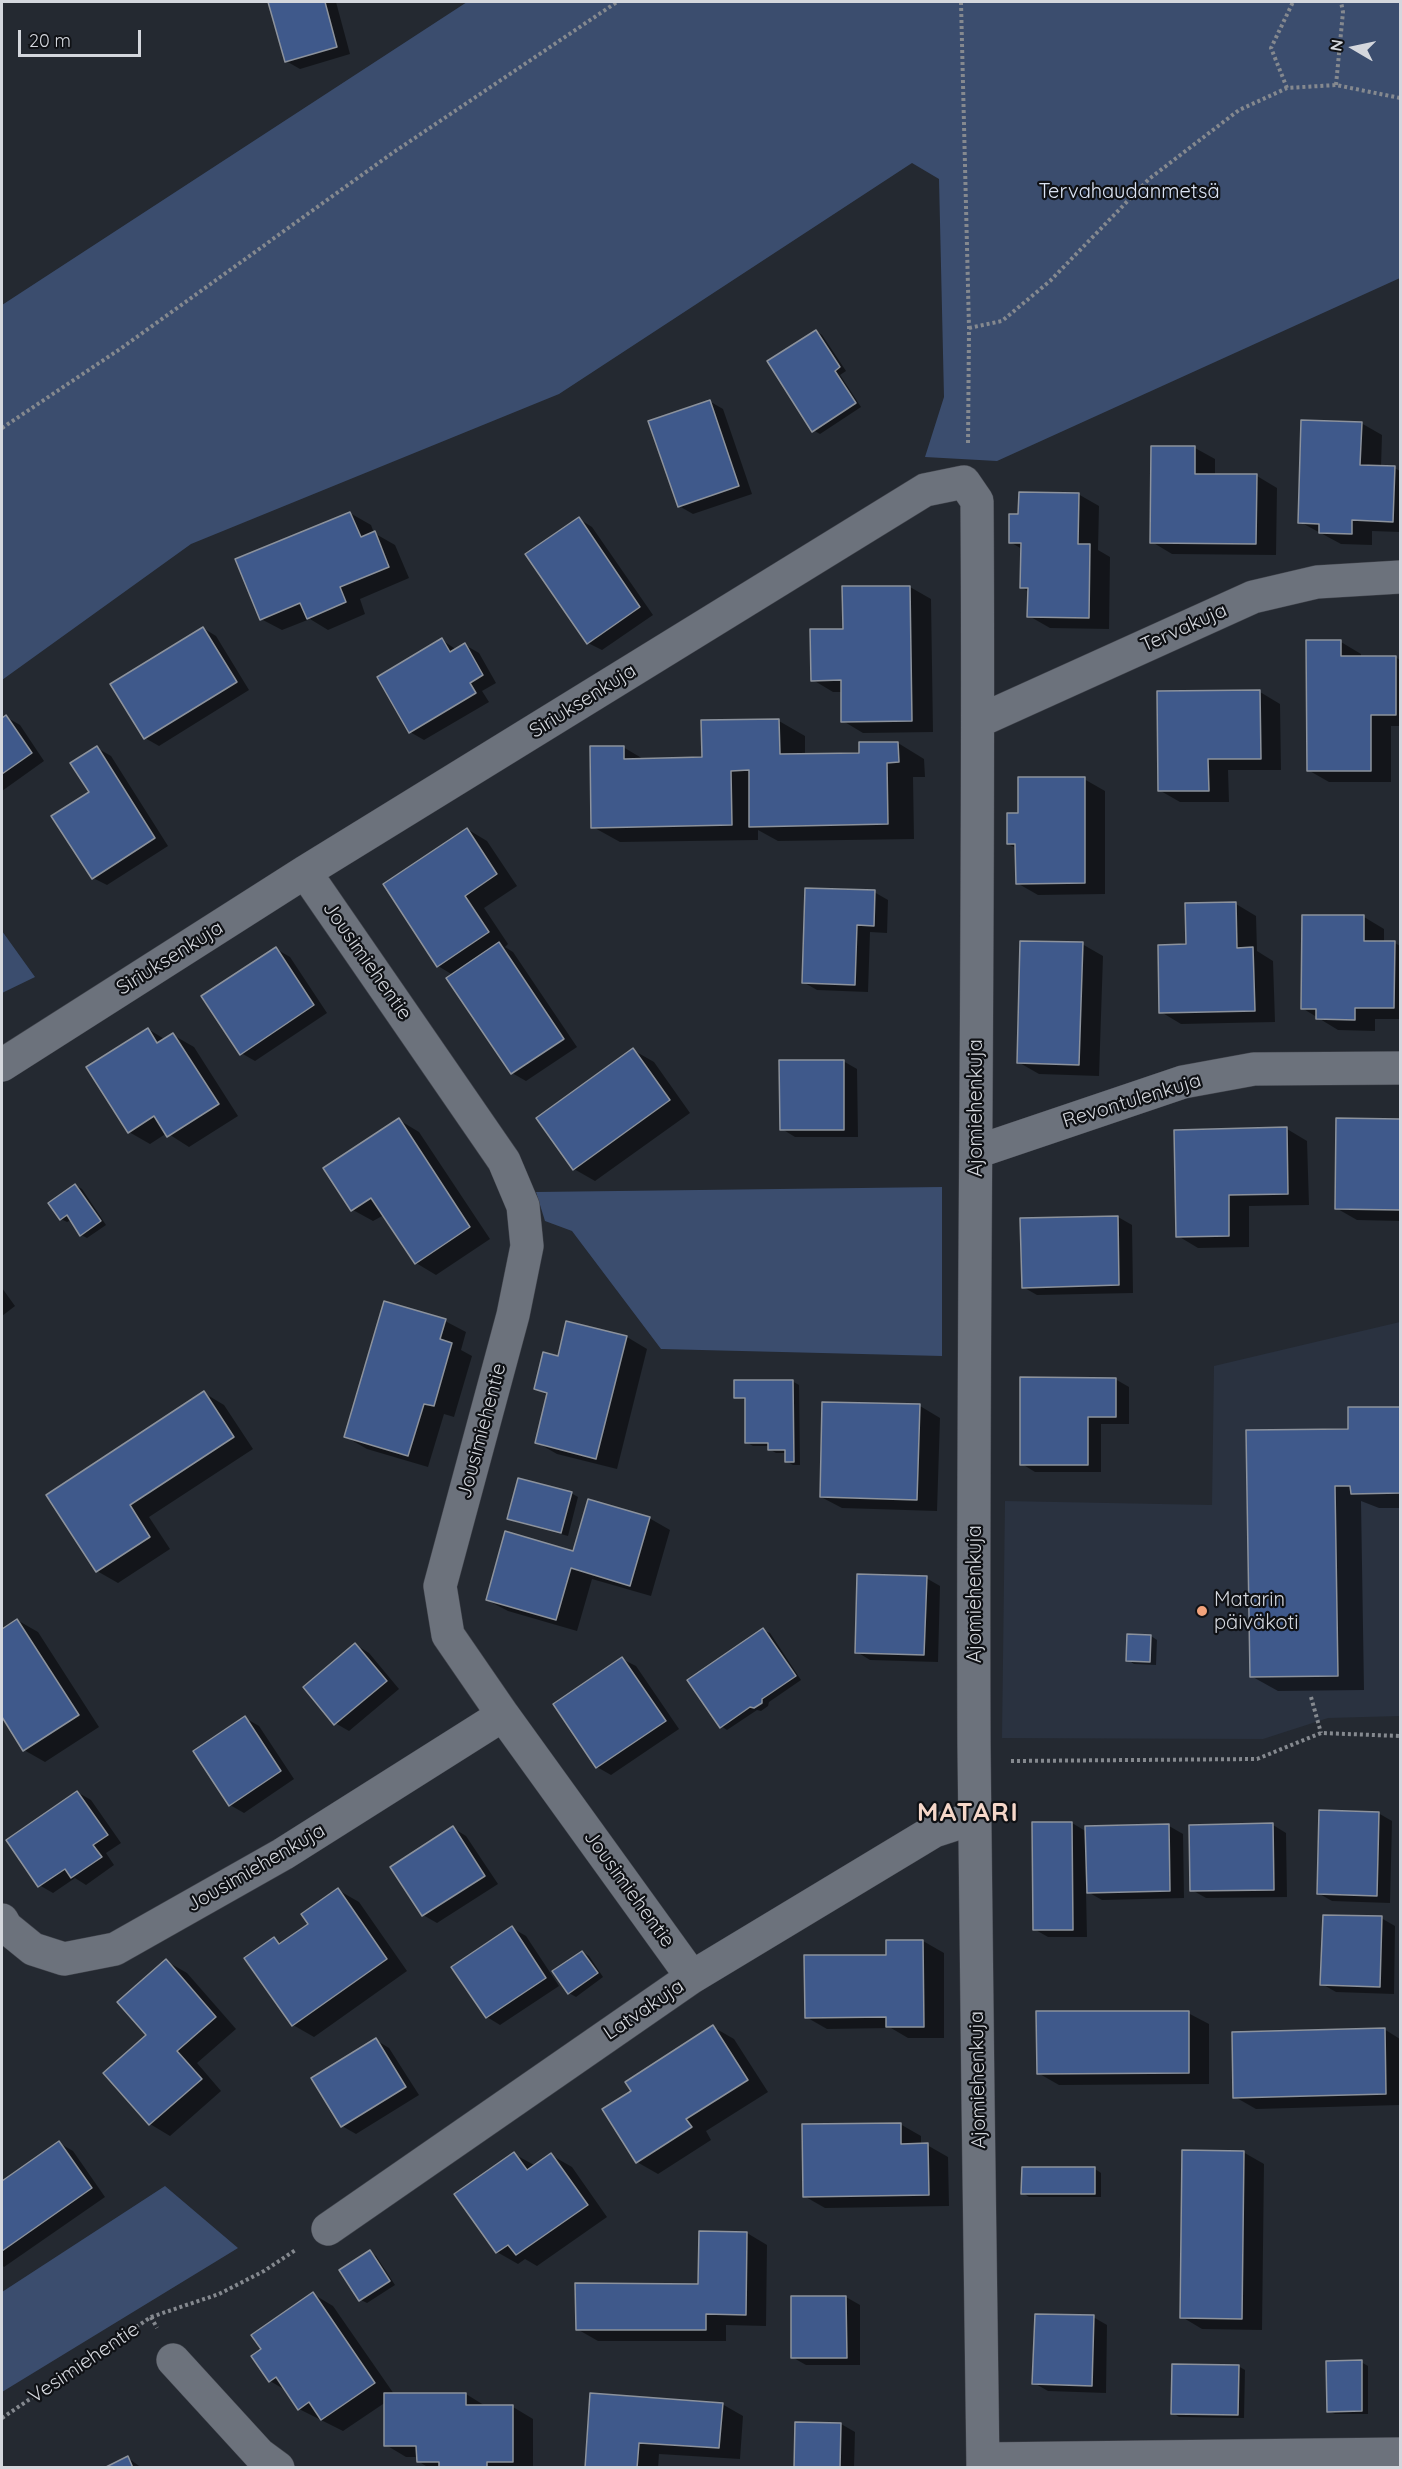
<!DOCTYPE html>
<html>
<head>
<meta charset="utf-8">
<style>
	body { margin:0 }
	#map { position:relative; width:1402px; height:2469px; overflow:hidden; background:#242931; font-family:Quicksand,sans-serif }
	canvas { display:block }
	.frame { position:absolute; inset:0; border:3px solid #d4d7dd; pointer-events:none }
	.north { position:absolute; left:1324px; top:18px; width:60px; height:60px; -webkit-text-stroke:4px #0f1115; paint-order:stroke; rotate:279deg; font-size:16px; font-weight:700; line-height:24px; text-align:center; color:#d4d7dd }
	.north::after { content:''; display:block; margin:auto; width:21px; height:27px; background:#d4d7dd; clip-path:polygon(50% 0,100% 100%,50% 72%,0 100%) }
	.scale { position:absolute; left:18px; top:30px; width:123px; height:27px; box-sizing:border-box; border:3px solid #d4d7dd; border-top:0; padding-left:8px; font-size:18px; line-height:21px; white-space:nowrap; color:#d4d7dd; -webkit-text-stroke:4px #0f1115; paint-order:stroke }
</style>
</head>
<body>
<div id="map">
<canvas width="1402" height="2469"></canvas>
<div class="frame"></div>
<div class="north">N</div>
<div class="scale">20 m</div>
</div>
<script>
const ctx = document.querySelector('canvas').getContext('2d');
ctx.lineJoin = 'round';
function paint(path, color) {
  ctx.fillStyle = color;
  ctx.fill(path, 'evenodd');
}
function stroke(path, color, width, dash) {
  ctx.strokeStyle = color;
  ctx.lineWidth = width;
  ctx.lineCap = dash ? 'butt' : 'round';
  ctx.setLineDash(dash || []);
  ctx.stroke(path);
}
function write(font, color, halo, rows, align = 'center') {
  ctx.font = font + ' Quicksand,sans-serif';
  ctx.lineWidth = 4.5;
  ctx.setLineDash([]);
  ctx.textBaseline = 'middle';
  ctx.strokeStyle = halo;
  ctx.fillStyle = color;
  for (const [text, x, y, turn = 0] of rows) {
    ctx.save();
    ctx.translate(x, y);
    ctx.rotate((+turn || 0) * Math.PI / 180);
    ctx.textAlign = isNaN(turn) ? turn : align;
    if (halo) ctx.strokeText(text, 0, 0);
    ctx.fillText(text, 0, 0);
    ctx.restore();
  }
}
paint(new Path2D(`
	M1400,1322V1716L1328,1718L1263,1739L1002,1738L1005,1501L1212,1505L1214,1366Z`), '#2a3240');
paint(new Path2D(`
	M467,2H1400V278L997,461L925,457L944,397L939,179L912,163L559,394L191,544L2,680V305Z
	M2,931L35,977L2,993Z
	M942,1187V1356L661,1349L572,1231L545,1221L536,1192Z
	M165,2186L238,2248L2,2392V2292Z`), '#3b4d6e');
paint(new Path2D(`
	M269,2H336L350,54L300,69L286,61Z
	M816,331L822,335L846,371L840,375L861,407L820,434L813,430Z
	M709,401L723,409L752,494L693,514L679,506Z
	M1361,423L1382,435L1381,467L1394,468L1400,471V532L1372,531V545L1341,544L1300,522Z
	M1195,448L1215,459V475L1257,476L1277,488L1276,555L1172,554L1152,542Z
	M1078,494L1099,506L1098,550L1110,557L1109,629L1050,628L1029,616V592L1021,587L1022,549L1010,542L1020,516Z
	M350,513L371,525L374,533L395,545L409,578L360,599L365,614L328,630L310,619L282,630L261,619Z
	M579,519L592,527L653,615L602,650L588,643Z
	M910,587L931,599L933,732L863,733L843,721L842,692H833L813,680L844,630Z
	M203,628L216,636L249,690L159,746L145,738Z
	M442,640L457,650L465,645L479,653L496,683L482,691L489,702L424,740L410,732Z
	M1341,642L1361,654V658L1395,657L1400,660V726H1391V782H1329L1308,770Z
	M1260,692L1280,704L1281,770H1228L1229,802H1180L1159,790Z
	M6,717L20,725L44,761L2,791V720Z
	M779,721L805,736V756L861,755L898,743L924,759L925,777H913L914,839L778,841L758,830V840L620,842L593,827L623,747L645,760L703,759Z
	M97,748L111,756L168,846L107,885L93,878L91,793Z
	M1084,779L1105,791V894L1038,895L1017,883L1016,848L1008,844L1019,814Z
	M467,829L487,841L517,886L484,908L508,944L505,947L513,952L577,1047L526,1081L512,1073L453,975L438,966Z
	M874,892L888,900L887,933L870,932L868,992L817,990L803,982Z
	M1236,904L1256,916L1257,951L1273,961L1275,1022L1181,1024L1161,1012L1188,945Z
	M1364,917L1384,929V943H1395L1400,946V1019H1375V1031L1338,1030L1302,1008Z
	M1082,944L1103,956L1099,1076L1039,1074L1018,1062Z
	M276,949L290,957L327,1013L255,1061L241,1053Z
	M148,1029L166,1040L173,1035L194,1047L238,1116L189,1147L167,1133L150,1144L129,1132Z
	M633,1050L654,1062L690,1113L595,1181L574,1169Z
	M843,1061L857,1069L858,1137H795L782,1129Z
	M399,1120L419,1132L490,1239L436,1275L416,1263L384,1215L373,1221L353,1210Z
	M1338,1120H1400V1221L1357,1220L1336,1208Z
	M1287,1129L1307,1141L1309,1205L1249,1206V1247L1198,1248L1178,1236Z
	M75,1185L82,1189L106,1225L87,1238L81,1235L71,1220L67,1222L61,1219Z
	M1118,1217L1132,1225L1133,1293L1037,1295L1023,1287Z
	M2,1288L15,1306L2,1316Z
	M445,1321L466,1332L461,1350L472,1356L454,1417L444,1414L428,1467L367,1449L346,1437Z
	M567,1323L627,1337L647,1349L617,1469L557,1454L536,1442L548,1396L535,1388L559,1358Z
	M1115,1379L1129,1387V1424H1101V1472H1035L1022,1464Z
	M792,1381L799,1385L800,1465H793L786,1461V1453H776L769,1449V1446H753L746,1442V1400L735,1397Z
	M204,1393L224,1405L253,1449L149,1517L170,1549L118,1583L97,1571L48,1496Z
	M920,1406L940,1418L937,1511L842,1508L821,1497Z
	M1400,1408V1508H1379L1361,1501L1364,1690L1278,1691L1251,1676L1349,1430V1409Z
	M571,1493L578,1497L568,1536L516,1522L509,1519Z
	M649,1518L670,1530L651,1596L592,1579L577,1631L508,1611L487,1600L574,1552Z
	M926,1578L940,1586L938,1662L870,1660L857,1652Z
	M17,1620L38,1632L99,1727L45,1762L24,1750L2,1714V1631Z
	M763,1630L770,1633L801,1680L769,1702L768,1706L761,1711L757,1710L727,1730L721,1726Z
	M1151,1636L1157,1640L1156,1665L1134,1664L1128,1660Z
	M356,1645L369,1653L399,1689L349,1731L335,1723Z
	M622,1659L636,1666L679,1729L611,1775L597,1767Z
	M245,1718L259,1726L294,1779L244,1813L230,1805Z
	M77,1792L91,1800L121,1843L106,1853L114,1865L86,1885L75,1878L53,1893L39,1885Z
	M1378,1813L1392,1821L1390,1903L1332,1901L1318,1893Z
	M1033,1823H1072L1087,1832L1169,1826L1183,1834L1184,1898L1102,1900L1086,1891L1087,1937H1048L1034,1929Z
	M1273,1825L1286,1833L1287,1897L1206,1898L1192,1890Z
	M453,1828L466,1836L498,1884L437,1923L423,1915Z
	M338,1890L359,1902L407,1971L314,2037L293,2025L274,1939L283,1944L310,1925Z
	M1381,1918L1395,1926L1394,1994L1336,1992L1322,1984Z
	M512,1928L526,1936L559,1986L500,2025L487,2017Z
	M888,1941H923L944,1953V2038H908L891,2028L827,2029L806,2017L887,1956Z
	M583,1952L589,1956L603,1977L576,1997L569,1993Z
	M166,1961L187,1973L236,2029L197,2063L221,2091L170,2136L150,2124L149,2035Z
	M1188,2013L1209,2024V2084L1059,2085L1038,2073Z
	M713,2027L734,2039L768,2092L706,2131L711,2140L658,2174L637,2162L633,2091Z
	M1384,2029L1400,2039V2105L1256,2109L1235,2097Z
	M376,2040L389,2048L419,2095L356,2134L342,2126L313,2079Z
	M900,2124L921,2136V2145H927L948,2157L949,2206L825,2208L804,2196Z
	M59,2143L73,2151L105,2197L4,2267L2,2265V2183Z
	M1243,2152L1264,2164L1262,2330L1202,2329L1182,2317Z
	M514,2154L536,2166L551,2155L572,2167L607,2217L537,2266L525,2259L518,2264L497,2252Z
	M1095,2169L1101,2173V2197H1029L1023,2193Z
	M747,2233L767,2245L766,2326L726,2325V2341H598L577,2329L699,2285Z
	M370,2252L376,2256L395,2285L367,2303L361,2300Z
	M313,2294L333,2306L394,2394H466L487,2407H513L533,2419V2468H429L418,2461V2457H406L386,2445V2402L343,2431L299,2409L287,2391L270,2381L263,2350Z
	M846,2297L860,2305V2365H806L792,2357Z
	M1093,2317L1107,2325L1106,2393L1048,2391L1034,2383Z
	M1361,2362L1368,2366V2414H1335L1328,2411Z
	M1238,2366L1245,2370L1244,2418L1179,2417L1173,2413Z
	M722,2404L743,2416L740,2459L659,2454L658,2468H586Z
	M796,2423L841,2424L855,2432L854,2468H795Z
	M128,2458L142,2468H107Z`), '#0007');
const building = new Path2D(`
	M268,2H325L337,47L285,62Z
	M816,330L840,367L835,371L856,403L812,432L767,361Z
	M710,400L739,486L678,507L648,421Z
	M1301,420L1362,422L1360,465L1395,466L1393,522L1352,520V534L1319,533V524L1298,523Z
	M1151,446H1195V474H1257L1256,544L1150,543Z
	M1019,492L1079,493L1078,544H1090L1089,618L1027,617L1028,588H1020L1021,543H1009V514H1018Z
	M350,512L361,537L375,531L389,567L340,587L346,602L307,619L300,603L260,620L235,559Z
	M579,517L640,607L587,644L525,554Z
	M842,586H910L912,721L841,722V680L811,681L810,629H843Z
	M203,627L237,682L144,739L110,684Z
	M442,638L450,652L465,643L483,675L470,683L476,693L409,733L377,677Z
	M1306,640H1341V656H1396V715H1371V771H1307Z
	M1260,690L1261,759H1208L1209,791H1158L1157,691Z
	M6,715L32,753L2,774V718Z
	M779,719L780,754L859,753V742H898L899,762L887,763L888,824L749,827V770L731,771L732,825L591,828L590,746H624V759L702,757L701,720Z
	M97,746L155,838L92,879L51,816L89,792L70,763Z
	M1018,777H1085V883L1016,884L1015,844H1007V813H1018Z
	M467,828L497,874L465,896L489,932L437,967L383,884Z
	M805,888L875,890L874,926L857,925L855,985L802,983Z
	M1236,902L1237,948L1253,947L1255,1011L1159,1013L1158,945L1186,944L1185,903Z
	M1302,915H1364V941H1395L1394,1008H1355V1020L1316,1019V1009H1301Z
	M1020,941L1083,942L1079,1065L1017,1063Z
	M499,942L564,1039L511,1074L446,978Z
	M276,947L314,1005L240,1055L201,996Z
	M148,1028L157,1043L173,1033L219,1104L167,1137L154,1116L128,1133L86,1067Z
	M633,1048L670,1100L573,1170L536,1118Z
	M779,1060H844V1130H780Z
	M399,1118L470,1227L415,1264L371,1198L351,1211L323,1168Z
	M1336,1118L1400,1119V1210L1335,1209Z
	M1287,1127L1288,1194L1229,1195V1236L1176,1237L1174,1130Z
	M75,1184L101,1221L80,1236L67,1215L60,1220L48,1203Z
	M1118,1216L1119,1285L1022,1288L1020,1218Z
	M384,1301L446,1319L440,1339L452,1343L434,1406L424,1404L408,1456L344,1437Z
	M566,1321L627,1336L596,1459L535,1443L547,1393L534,1389L543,1352L558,1356Z
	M1020,1377L1116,1378V1417H1088V1465H1020Z
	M734,1380H793L794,1462H785V1450H768V1443H745V1398H734Z
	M204,1391L234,1437L130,1505L150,1537L96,1572L46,1495Z
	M822,1402L920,1404L917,1500L820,1497Z
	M1348,1407H1400V1493L1351,1494L1350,1486H1335L1338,1676L1250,1677L1246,1430L1348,1429Z
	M518,1478L572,1492L561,1533L507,1519Z
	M588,1499L650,1517L630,1586L571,1568L556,1620L486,1600L505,1531L573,1551Z
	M857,1574L927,1576L924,1655L855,1653Z
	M17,1619L79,1715L23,1751L2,1717V1629Z
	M763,1628L796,1676L762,1699V1703L754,1708L750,1707L720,1728L687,1680Z
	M1127,1634L1151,1635L1150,1662L1126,1661Z
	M355,1643L387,1681L334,1725L303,1687Z
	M622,1657L666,1721L596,1768L553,1704Z
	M245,1716L281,1771L229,1806L193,1751Z
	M77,1791L108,1835L93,1845L102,1857L71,1878L65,1869L38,1887L6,1840Z
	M1319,1810L1379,1812L1377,1896L1317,1894Z
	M1032,1822H1072L1073,1930H1033Z
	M1273,1823L1274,1890L1190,1891L1189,1825Z
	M1169,1824L1170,1891L1087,1893L1085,1826Z
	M453,1826L485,1876L422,1916L390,1867Z
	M338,1888L387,1959L292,2026L244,1958L274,1937L279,1944L308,1924L301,1914Z
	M1323,1915L1382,1916L1380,1987L1320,1985Z
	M512,1926L546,1978L486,2018L451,1967Z
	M886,1940H923L924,2027H886V2017L805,2018L804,1955H886Z
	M582,1951L598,1973L568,1994L552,1971Z
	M166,1959L216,2017L177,2051L202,2079L149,2125L103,2073L146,2035L117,2002Z
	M1036,2011H1189V2073L1037,2074Z
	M713,2025L748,2080L686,2119L692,2127L636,2163L602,2109L631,2091L625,2082Z
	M1385,2028L1386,2094L1233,2098L1232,2032Z
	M376,2038L406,2087L341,2127L311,2078Z
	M901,2123V2144L928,2143L929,2195L803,2197L802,2124Z
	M59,2141L92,2188L2,2251V2181Z
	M1182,2150L1244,2151L1242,2319L1180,2318Z
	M514,2152L527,2170L551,2153L588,2205L516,2255L508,2245L496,2253L454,2194Z
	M1022,2167H1095V2194H1021Z
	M699,2231L747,2232L746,2315L706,2314V2330H576L575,2283L698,2284Z
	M370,2250L390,2281L359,2301L339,2270Z
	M313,2292L375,2383L321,2420L309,2402L298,2410L276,2377L269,2382L251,2356L261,2349L251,2335Z
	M791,2296H846L847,2358H791Z
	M1035,2314L1094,2315L1092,2386L1032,2384Z
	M1362,2360V2411L1327,2412L1326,2361Z
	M1172,2364L1239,2365L1238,2415L1171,2414Z
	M384,2393H466V2405H513V2462H487V2468H439V2462H417L416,2446H384Z
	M590,2393L723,2403L719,2448L639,2443L637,2468H585Z
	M795,2422L841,2423L840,2468H794Z
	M128,2456L133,2468H104Z`);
paint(building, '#3f598b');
stroke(building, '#8c929c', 1.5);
const minor = new Path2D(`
	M979,721L1253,597L1317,582L1400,577
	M305,872L504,1161L523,1206L527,1246L513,1315L440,1586L448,1635L503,1715L692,1977
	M2,1065L305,872L925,490L964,482L977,501C980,916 972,1331 974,1746C976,1987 980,2227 983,2468
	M976,1152L1183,1082L1254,1069L1400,1068
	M2,1920L6,1927L33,1949L64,1959L115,1949L283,1854L503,1715
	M328,2229L692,1977L934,1831L974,1818
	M173,2360L259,2454L278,2468
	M983,2459L1400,2454`);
stroke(minor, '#41444c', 34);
stroke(new Path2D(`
	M961,2L969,328L968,445
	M1336,85L1343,12L1341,2
	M1287,88L1271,48L1293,2
	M969,328L1002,321L1050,281L1149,179L1239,110L1287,88L1336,85L1400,98
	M2,428L123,347L391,154L617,2
	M1311,1697L1321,1733
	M1011,1761L1257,1759L1321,1733L1400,1736
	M151,2317L219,2294L264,2271L297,2249
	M2,2418L151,2317L157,2328`), '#85898f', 4, [3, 3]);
stroke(minor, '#6c727c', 33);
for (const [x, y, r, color] of [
	[1202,1611,6,"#f1a27b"]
]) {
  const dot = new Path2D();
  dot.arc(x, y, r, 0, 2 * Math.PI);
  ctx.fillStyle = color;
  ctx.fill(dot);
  stroke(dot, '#0f1115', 2);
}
write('20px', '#dce4f4', '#0f1115', [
	["Tervahaudanmetsä",1129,192]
]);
write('20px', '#d4d7dd', '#0f1115', [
	["Tervakuja",1184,628,-24],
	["Siriuksenkuja",583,701,-32],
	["Siriuksenkuja",170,958,-32],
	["Jousimiehentie",367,961,55],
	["Revontulenkuja",1132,1101,-17],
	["Ajomiehenkuja",976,1108,-90],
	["Jousimiehentie",482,1431,-75],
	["Ajomiehenkuja",975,1594,-90],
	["Jousimiehenkuja",256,1868,-30],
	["Jousimiehentie",629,1889,54],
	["Latvakuja",644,2010,-34],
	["Ajomiehenkuja",978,2080,-91],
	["Vesimiehentie",84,2363,-34]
]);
write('20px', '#d4d7dd', '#0f1115', [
	["Matarin",1214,1600],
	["päiväkoti",1214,1623]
], 'left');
ctx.letterSpacing = '1.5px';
write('bold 26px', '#f6d7c9', '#0f1115', [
	["MATARI",968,1813]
]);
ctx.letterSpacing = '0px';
</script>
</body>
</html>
